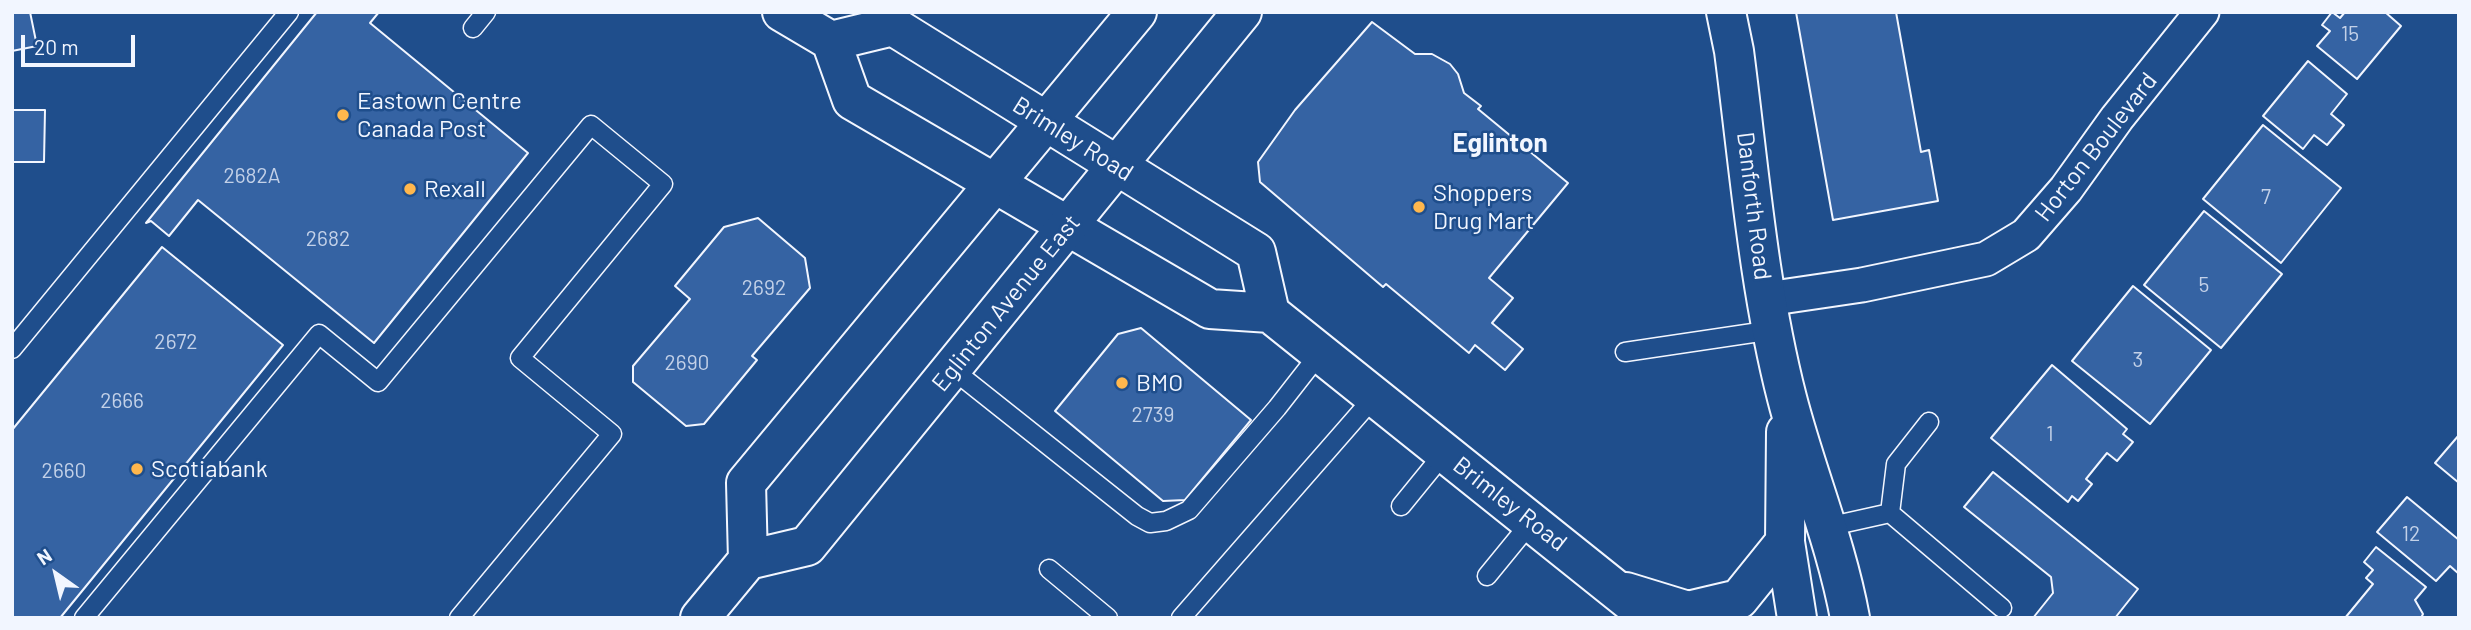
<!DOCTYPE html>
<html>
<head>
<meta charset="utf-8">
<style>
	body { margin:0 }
	#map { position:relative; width:2471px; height:630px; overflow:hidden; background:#1f4e8c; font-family:Barlow,sans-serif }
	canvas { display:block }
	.frame { position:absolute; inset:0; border:14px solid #f2f6ff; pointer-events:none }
	.north { position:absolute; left:21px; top:539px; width:70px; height:70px; -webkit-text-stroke:5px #1f4e8c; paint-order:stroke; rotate:326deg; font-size:19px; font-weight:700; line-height:28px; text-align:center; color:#f2f6ff }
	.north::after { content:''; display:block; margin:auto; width:24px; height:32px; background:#f2f6ff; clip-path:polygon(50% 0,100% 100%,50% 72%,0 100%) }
	.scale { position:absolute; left:21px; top:35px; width:114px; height:32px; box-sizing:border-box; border:4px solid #f2f6ff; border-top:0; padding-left:9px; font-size:21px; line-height:24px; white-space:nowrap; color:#f2f6ff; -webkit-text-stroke:5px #1f4e8c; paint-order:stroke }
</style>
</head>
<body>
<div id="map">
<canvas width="2471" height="630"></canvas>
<div class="frame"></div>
<div class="north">N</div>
<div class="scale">20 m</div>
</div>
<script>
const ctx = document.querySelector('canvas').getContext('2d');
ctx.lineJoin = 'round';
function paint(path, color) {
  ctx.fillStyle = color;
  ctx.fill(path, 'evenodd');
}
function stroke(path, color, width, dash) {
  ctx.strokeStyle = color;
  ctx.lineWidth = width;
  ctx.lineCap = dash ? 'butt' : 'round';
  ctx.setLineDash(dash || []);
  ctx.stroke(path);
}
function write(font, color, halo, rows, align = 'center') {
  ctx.font = font + ' Barlow,sans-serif';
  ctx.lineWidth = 5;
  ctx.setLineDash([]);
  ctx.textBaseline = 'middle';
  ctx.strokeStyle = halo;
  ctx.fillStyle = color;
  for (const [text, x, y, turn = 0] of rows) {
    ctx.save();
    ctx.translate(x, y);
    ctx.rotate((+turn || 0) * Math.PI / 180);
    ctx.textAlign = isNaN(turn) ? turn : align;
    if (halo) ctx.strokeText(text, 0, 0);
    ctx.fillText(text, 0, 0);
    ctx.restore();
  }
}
const building = new Path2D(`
	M12,12H30L37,46L12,51Z
	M317,12H379L370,23L528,153L374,343L198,200L169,236L151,221L146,223Z
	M1796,12H1896L1921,152L1929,150L1938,201L1833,220Z
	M2332,12L2340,18L2345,12H2385L2401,26L2357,79L2317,46L2330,31L2322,25Z
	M1372,22L1415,54H1432L1450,64L1458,74L1464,93L1481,106L1478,109L1568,183L1489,278L1513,298L1492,323L1523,349L1505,370L1475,345L1469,353L1386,284L1383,287L1260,182L1258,162L1295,110Z
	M2308,61L2347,94L2331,114L2344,125L2327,145L2314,135L2303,149L2263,116Z
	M12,110H45L44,162H12Z
	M2263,125L2341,188L2281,263L2203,199Z
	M2204,211L2282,274L2221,348L2144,285Z
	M758,218L805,258L810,288L752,356L757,360L704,424L686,426L633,382V366L690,299L675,286L724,227Z
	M162,247L283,345L60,618H12V430Z
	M2133,286L2211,350L2150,424L2072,361Z
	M1141,328L1251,420L1185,500L1163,501L1055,411L1118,334Z
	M2052,365L2127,429L2123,434L2133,442L2117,461L2107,453L2086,479L2092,484L2078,501L2072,496L2068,502L1991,438Z
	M2459,435V483L2435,463Z
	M1993,472L2138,589L2115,618H2033L2053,593L2051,577L1964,507Z
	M2407,497L2459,540V574L2450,566L2436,581L2377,532Z
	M2376,547L2426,587L2415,600L2423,614L2421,618H2345L2373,584L2366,578L2373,570L2364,562Z`);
paint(building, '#3563a3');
stroke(building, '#f2f6ff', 2);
const lane = new Path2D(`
	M473,28L486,12
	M12,349L289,12
	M1625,352L1773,330
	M952,369L1137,516L1150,523L1166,521L1189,510L1277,408L1320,353
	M1401,506L1445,452
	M1890,513L1896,464L1929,422
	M1827,527L1890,513L2002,608
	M1049,569L1108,618
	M1487,576L1532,521
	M84,618L319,334L378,382L591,125L663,184L520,358L612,434L459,618
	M1181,618L1375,396`);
const street = new Path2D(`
	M1767,299L1862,285L1986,259L2026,235L2066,189L2117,118L2202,12`);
const secondary = new Path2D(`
	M782,12L831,41L852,100L1210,309L1270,313L1651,618
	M1726,12L1734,51C1749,166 1758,285 1787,398C1806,472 1836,542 1850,618
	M831,41L893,26L1256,252L1270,313
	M1786,432L1785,542L1797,618
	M1626,592L1688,611L1739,599L1785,542`);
const primary = new Path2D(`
	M748,560L746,483L1137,12
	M700,618L748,560L807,546L1242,12`);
stroke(lane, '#f2f6ff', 21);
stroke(street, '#f2f6ff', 37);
stroke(secondary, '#f2f6ff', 42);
stroke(primary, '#f2f6ff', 42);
stroke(lane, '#1f4e8c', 18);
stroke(street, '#1f4e8c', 33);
stroke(secondary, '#1f4e8c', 38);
stroke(primary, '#1f4e8c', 38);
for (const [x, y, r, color] of [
	[343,115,7,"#ffb74d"],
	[410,189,7,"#ffb74d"],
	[1419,207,7,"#ffb74d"],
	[1122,383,7,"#ffb74d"],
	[137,469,7,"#ffb74d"]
]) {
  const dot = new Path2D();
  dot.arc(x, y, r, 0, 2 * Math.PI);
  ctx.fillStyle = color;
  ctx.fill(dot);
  stroke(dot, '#1f4e8c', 2.5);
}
write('21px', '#c3d1e8', null, [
	["15",2350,34],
	["2682A",252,176],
	["7",2266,197],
	["2682",328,239],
	["5",2204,285],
	["2692",764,288],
	["2672",176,342],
	["3",2138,360],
	["2690",687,363],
	["2666",122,401],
	["2739",1153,415],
	["1",2050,434],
	["2660",64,471],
	["12",2411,534]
]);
write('24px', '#f2f6ff', '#1f4e8c', [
	["Eastown Centre",357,101],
	["Canada Post",357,129],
	["Rexall",424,189],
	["Shoppers",1433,193],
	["Drug Mart",1433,221],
	["BMO",1136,383],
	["Scotiabank",151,469]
], 'left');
write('24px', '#f2f6ff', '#1f4e8c', [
	["Brimley Road",1073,139,32],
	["Horton Boulevard",2096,147,-52],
	["Danforth Road",1754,206,83],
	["Eglinton Avenue East",1006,303,-51],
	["Brimley Road",1510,504,38]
]);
write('bold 26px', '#f2f6ff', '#1f4e8c', [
	["Eglinton",1500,143]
]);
</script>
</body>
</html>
